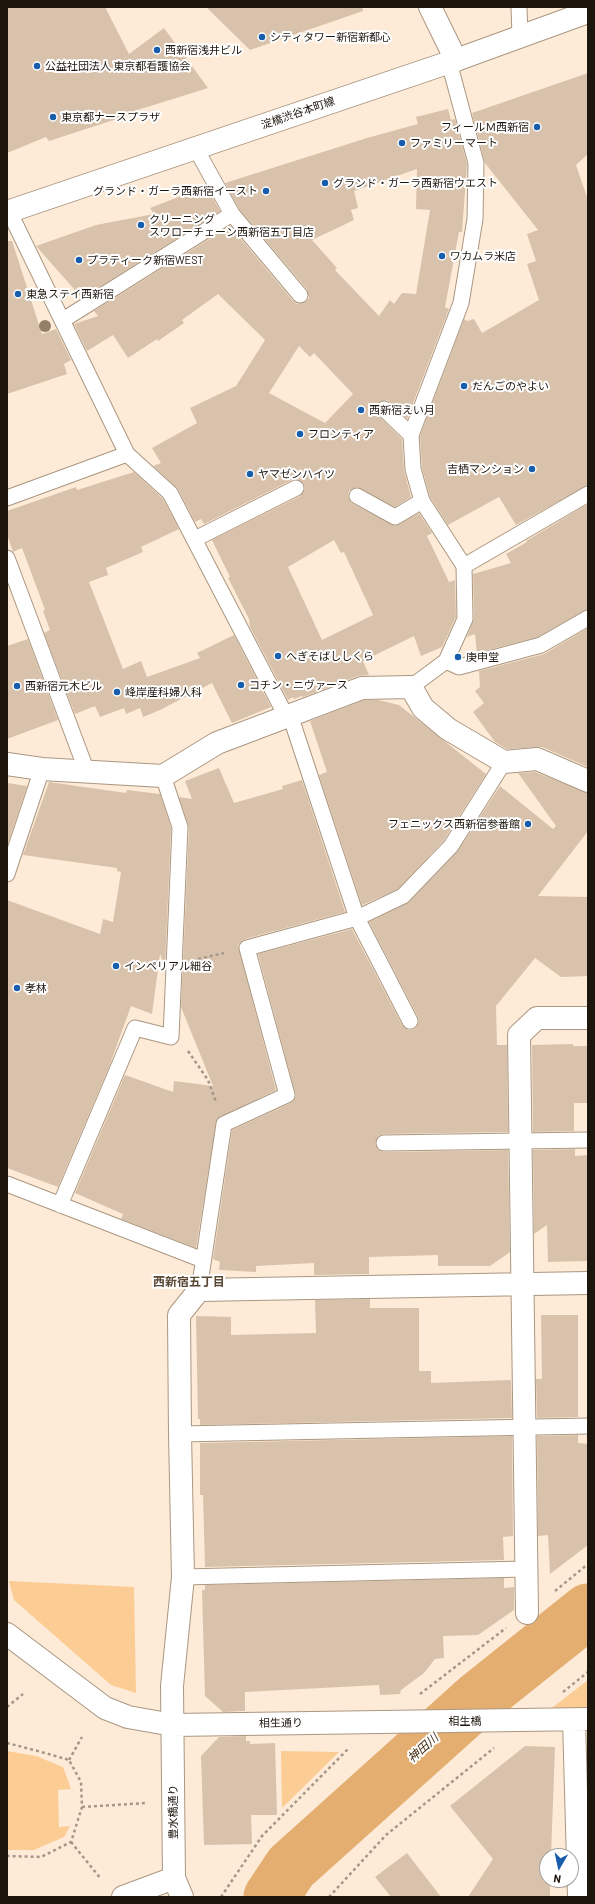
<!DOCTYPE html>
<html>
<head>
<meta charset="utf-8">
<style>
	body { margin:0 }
	#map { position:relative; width:595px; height:1904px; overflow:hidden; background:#fdebd8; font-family:Barlow,sans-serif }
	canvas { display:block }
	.frame { position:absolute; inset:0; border:8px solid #1d160d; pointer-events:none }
	.north { position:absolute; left:539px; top:1848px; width:40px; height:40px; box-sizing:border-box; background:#fff; border:1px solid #a5a29e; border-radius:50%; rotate:189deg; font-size:11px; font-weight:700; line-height:16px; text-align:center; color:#1d160d }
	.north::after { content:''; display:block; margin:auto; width:14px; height:18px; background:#175dac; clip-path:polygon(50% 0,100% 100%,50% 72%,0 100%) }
</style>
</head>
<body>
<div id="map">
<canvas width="595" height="1904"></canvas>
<div class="frame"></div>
<div class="north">N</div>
</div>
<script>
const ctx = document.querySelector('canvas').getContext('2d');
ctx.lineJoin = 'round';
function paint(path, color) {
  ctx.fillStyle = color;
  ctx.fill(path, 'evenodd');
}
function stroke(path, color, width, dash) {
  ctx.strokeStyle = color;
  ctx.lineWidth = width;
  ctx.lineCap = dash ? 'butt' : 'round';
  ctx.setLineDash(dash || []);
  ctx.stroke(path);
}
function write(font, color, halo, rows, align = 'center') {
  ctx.font = font + ' Barlow,"Noto Sans JP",sans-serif';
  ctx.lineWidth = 4;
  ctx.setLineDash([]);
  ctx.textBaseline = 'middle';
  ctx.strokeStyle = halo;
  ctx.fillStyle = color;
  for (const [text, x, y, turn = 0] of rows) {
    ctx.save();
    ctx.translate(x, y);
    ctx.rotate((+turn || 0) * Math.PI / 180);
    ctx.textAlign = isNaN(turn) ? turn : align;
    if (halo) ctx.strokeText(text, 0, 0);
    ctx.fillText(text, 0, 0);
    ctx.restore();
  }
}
paint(new Path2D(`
	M9,1581L134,1587L136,1693L111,1685L95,1671L14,1600Z
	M588,1680V1709L548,1711Z
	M7,1751L36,1756L63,1767L71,1789L58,1790L59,1827L70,1826L64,1837L34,1850H7Z
	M281,1751L339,1752L282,1808Z`), '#fccc95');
stroke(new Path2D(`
	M271,1897L291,1867L479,1698L588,1611`), '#e3ae70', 55);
paint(new Path2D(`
	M7,7H105L129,54L164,28L208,88L128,113L129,115L49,141L46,137L7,153Z
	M206,7H362L363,11L250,50Z
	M588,73V154L576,165L588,200V485L516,525L499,497L448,525L430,497L422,468L420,436L464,319L467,321L474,319L482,333L539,300L527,264L536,261L527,234L538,230L485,163L472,113Z
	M448,109L451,120L455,119L467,164L462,232H459L445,307L449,309L407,419L387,400L378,403L375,407L378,415L402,439L404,470L411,497L395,507L357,487L349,491L348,497L353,504L395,526L419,513L432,533L427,536L449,582L455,580L456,617L442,647L421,656L414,636L363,661L369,675L358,676L303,697L302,696L294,699L293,697L288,700L250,627L249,619L228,578L230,577L212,540L300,496L305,489L304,484L297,479L292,480L204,524L201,519L195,522L178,489L153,466L161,463L152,448L197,423L190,408L236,386L265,340L218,294L182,320L184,323L158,341L157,339L128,358L113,335L87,351L74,324L98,316L94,311L230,226L293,301L297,304L305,302L309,298L307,289L239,209L225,183L367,138L418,124L416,117ZM417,169L416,209L430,210L416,294L402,293L394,304L390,300L379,316L335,270L337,268L312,240L354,220L351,210L358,208L354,191ZM299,346L310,357L314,353L353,394L325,423L269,393ZM334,540L341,553L344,552L373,615L322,640L288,567Z
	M204,187L205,190L208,189L220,211L82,298L36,246L96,225L154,214L150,208Z
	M7,241H12L42,334L56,329L71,360L64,364L67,374L7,394Z
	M134,472L163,499L179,529L141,547L143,552L106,568L108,575L89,582L123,669L141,661L147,677L200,658L197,653L234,635L271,707L232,723L212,683L160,710L143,717L140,708L126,714L124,708L100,717L95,706L75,714L44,633L50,630L43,611L45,610L22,548L13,552L7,534V511L76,487L77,490Z
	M588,504V609L538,637L477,653L475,634L467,637L474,619L473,574L511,563L506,554L527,542L526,541Z
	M588,628V767L542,747L507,749L495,742L473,712L484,703L475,691L480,687L479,671L544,654Z
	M28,639L58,720L7,739V646Z
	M364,700H378L399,705L486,774L444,840L398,889L362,905L319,775L327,772L310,721Z
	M219,768L234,803L283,789L282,786L302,780L345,912L245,939L238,945L276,1090L217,1119L196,1248L121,1219L123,1214L75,1193L125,1075L173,1092L174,1081L213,1086L181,1007L189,827L179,797L192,799L185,781Z
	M535,772L588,793V831L538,896L588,897V976L561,977L535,958L496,1006L497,1045H507L508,1132L384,1134L379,1136L375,1143L377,1148L384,1152L508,1150L510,1252L490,1266H438V1255L369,1257V1274L314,1275V1263L256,1266V1272L219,1270L220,1262L213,1259L232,1130L291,1103L296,1096L258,954L352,929L402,1025L409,1030L414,1029L419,1022L418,1017L369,922L409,902L457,852L500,786L553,829L556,826L518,773Z
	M49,782L126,793L127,790L160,794L171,828L165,967L160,954L152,1014L131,1006L109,1067L58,1187L7,1168V900L100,934L103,919L113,922L121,872L117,871V868L23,855Z
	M7,783L27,786L7,846Z
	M573,1044V1046H588V1103H574V1131L533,1132L532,1045Z
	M575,1149V1156L588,1155V1261L548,1262L547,1225L534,1234L533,1150Z
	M370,1299V1308H419V1371H431V1383L511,1380L512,1418L200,1425V1419H198L196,1316L231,1317V1335L316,1333L315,1300Z
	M541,1315H578V1417L537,1418L536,1379H542Z
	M578,1435V1443L588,1444V1545L550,1574L548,1535L538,1536L537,1436Z
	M512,1436L513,1536L503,1537L504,1560L205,1567L203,1495H200V1443Z
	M504,1578V1588L514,1587V1610L478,1635L443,1636L444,1658L435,1659L424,1673L401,1690L400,1694L380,1695L379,1685L245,1692V1711L223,1712L205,1696L202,1590H205V1585Z
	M246,1736V1741H250V1744L275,1743L277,1815H251L252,1844L204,1845L201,1756L219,1737Z
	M525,1746L555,1747L551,1856H547V1880H550V1897H468L493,1859L450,1806Z
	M407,1853L441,1897H391L375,1877Z`), '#d8c2ab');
const lane = new Path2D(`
	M519,7L520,35
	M195,147L232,214L300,295
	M7,207L127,454L170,493L286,716L293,724L357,918L410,1021
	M63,320L232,214
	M384,409L411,435
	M357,496L395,517L422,501
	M7,498L127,454
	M195,539L296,488
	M7,558L87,772
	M464,566L588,494
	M446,661L459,667L541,645L588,618
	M411,687L446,661L465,619L464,566L422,501L413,469L411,435L461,303L475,219L476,163L449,62
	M7,874L42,769
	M384,1143L588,1140
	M7,1184L203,1260
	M60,1205L135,1028L171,1037L180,827L163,776
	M199,1290L224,1124L287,1095L247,948L357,918L403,896L451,846L504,762
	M180,1434L588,1426
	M183,1577L525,1569`);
const street = new Path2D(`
	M430,7L456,60
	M7,764L42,769L163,776L217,743L362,688L411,687L423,708L448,729L504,762L537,759L588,781
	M527,1613L519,1035L537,1018H588
	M7,1634L105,1708L128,1717L173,1725L588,1719
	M574,1720L579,1897
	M182,1897L174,1878L172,1686L183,1577L180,1434L179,1315L199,1290L588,1283`);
const secondary = new Path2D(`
	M7,212L456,60L588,12
	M123,1897L174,1878`);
stroke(lane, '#ab9780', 17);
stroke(street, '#ab9780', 24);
stroke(secondary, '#ab9780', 24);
stroke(new Path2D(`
	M198,959L224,953
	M188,1051L208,1080L216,1102
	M555,1591L588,1564
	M563,1692L588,1672
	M420,1694L506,1628
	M7,1707L23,1694
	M7,1743C27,1748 49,1754 69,1760L81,1782L82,1807L71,1842L41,1857L7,1856
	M69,1760L82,1737
	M82,1807L146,1803
	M71,1842L101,1879
	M221,1897L262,1836L348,1749
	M329,1897L386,1835L494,1748`), '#a59788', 2.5, [3, 3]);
stroke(lane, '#fff', 15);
stroke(street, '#fff', 22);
stroke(secondary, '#fff', 22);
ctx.fillStyle = '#937f67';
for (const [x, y] of [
	[45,326]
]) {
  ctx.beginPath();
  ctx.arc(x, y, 6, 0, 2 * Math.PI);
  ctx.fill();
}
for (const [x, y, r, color] of [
	[262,37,4,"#175dac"],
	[157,50,4,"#175dac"],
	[37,66,4,"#175dac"],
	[53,117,4,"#175dac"],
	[537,127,4,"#175dac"],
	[402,143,4,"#175dac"],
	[325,183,4,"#175dac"],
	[266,191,4,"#175dac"],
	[141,225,4,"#175dac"],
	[442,256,4,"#175dac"],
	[79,260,4,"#175dac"],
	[18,294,4,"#175dac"],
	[464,386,4,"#175dac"],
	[361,410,4,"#175dac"],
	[300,434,4,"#175dac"],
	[532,469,4,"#175dac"],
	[250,474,4,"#175dac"],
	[278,656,4,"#175dac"],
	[458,657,4,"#175dac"],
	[241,685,4,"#175dac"],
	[17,686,4,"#175dac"],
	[117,692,4,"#175dac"],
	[528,824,4,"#175dac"],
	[116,966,4,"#175dac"],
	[17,988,4,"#175dac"]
]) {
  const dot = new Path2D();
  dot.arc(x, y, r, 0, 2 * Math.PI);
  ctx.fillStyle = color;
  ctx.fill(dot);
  stroke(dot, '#fff', 1.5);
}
write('11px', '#1d160d', '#fff', [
	["シティタワー新宿新都心",270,37],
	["西新宿浅井ビル",165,50],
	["公益社団法人 東京都看護協会",45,66],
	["東京都ナースプラザ",61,117],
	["フィールＭ西新宿",529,127,"right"],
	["ファミリーマート",410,143],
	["グランド・ガーラ西新宿ウエスト",333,183],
	["グランド・ガーラ西新宿イースト",258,191,"right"],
	["クリーニング",149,219],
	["スワローチェーン西新宿五丁目店",149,232],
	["ワカムラ米店",450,256],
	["プラティーク新宿WEST",87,260],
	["東急ステイ西新宿",26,294],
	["だんごのやよい",472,386],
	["西新宿えい月",369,410],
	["フロンティア",308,434],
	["吉栖マンション",524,469,"right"],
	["ヤマゼンハイツ",258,474],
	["へぎそばししくら",286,656],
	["庚申堂",466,657],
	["コチン・ニヴァース",249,685],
	["西新宿元木ビル",25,686],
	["峰岸産科婦人科",125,692],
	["フェニックス西新宿参番館",520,824,"right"],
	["インペリアル細谷",124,966],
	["孝林",25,988]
], 'left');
write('11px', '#1d160d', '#fff', [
	["淀橋渋谷本町線",298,113,-19],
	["相生橋",465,1721],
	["相生通り",281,1723,-1],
	["豊水橋通り",173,1812,-90]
]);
write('bold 12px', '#5a4834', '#fff', [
	["西新宿五丁目",189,1282]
]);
write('italic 12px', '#3f290e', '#fff', [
	["神田川",423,1748,-42]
]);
</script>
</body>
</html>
